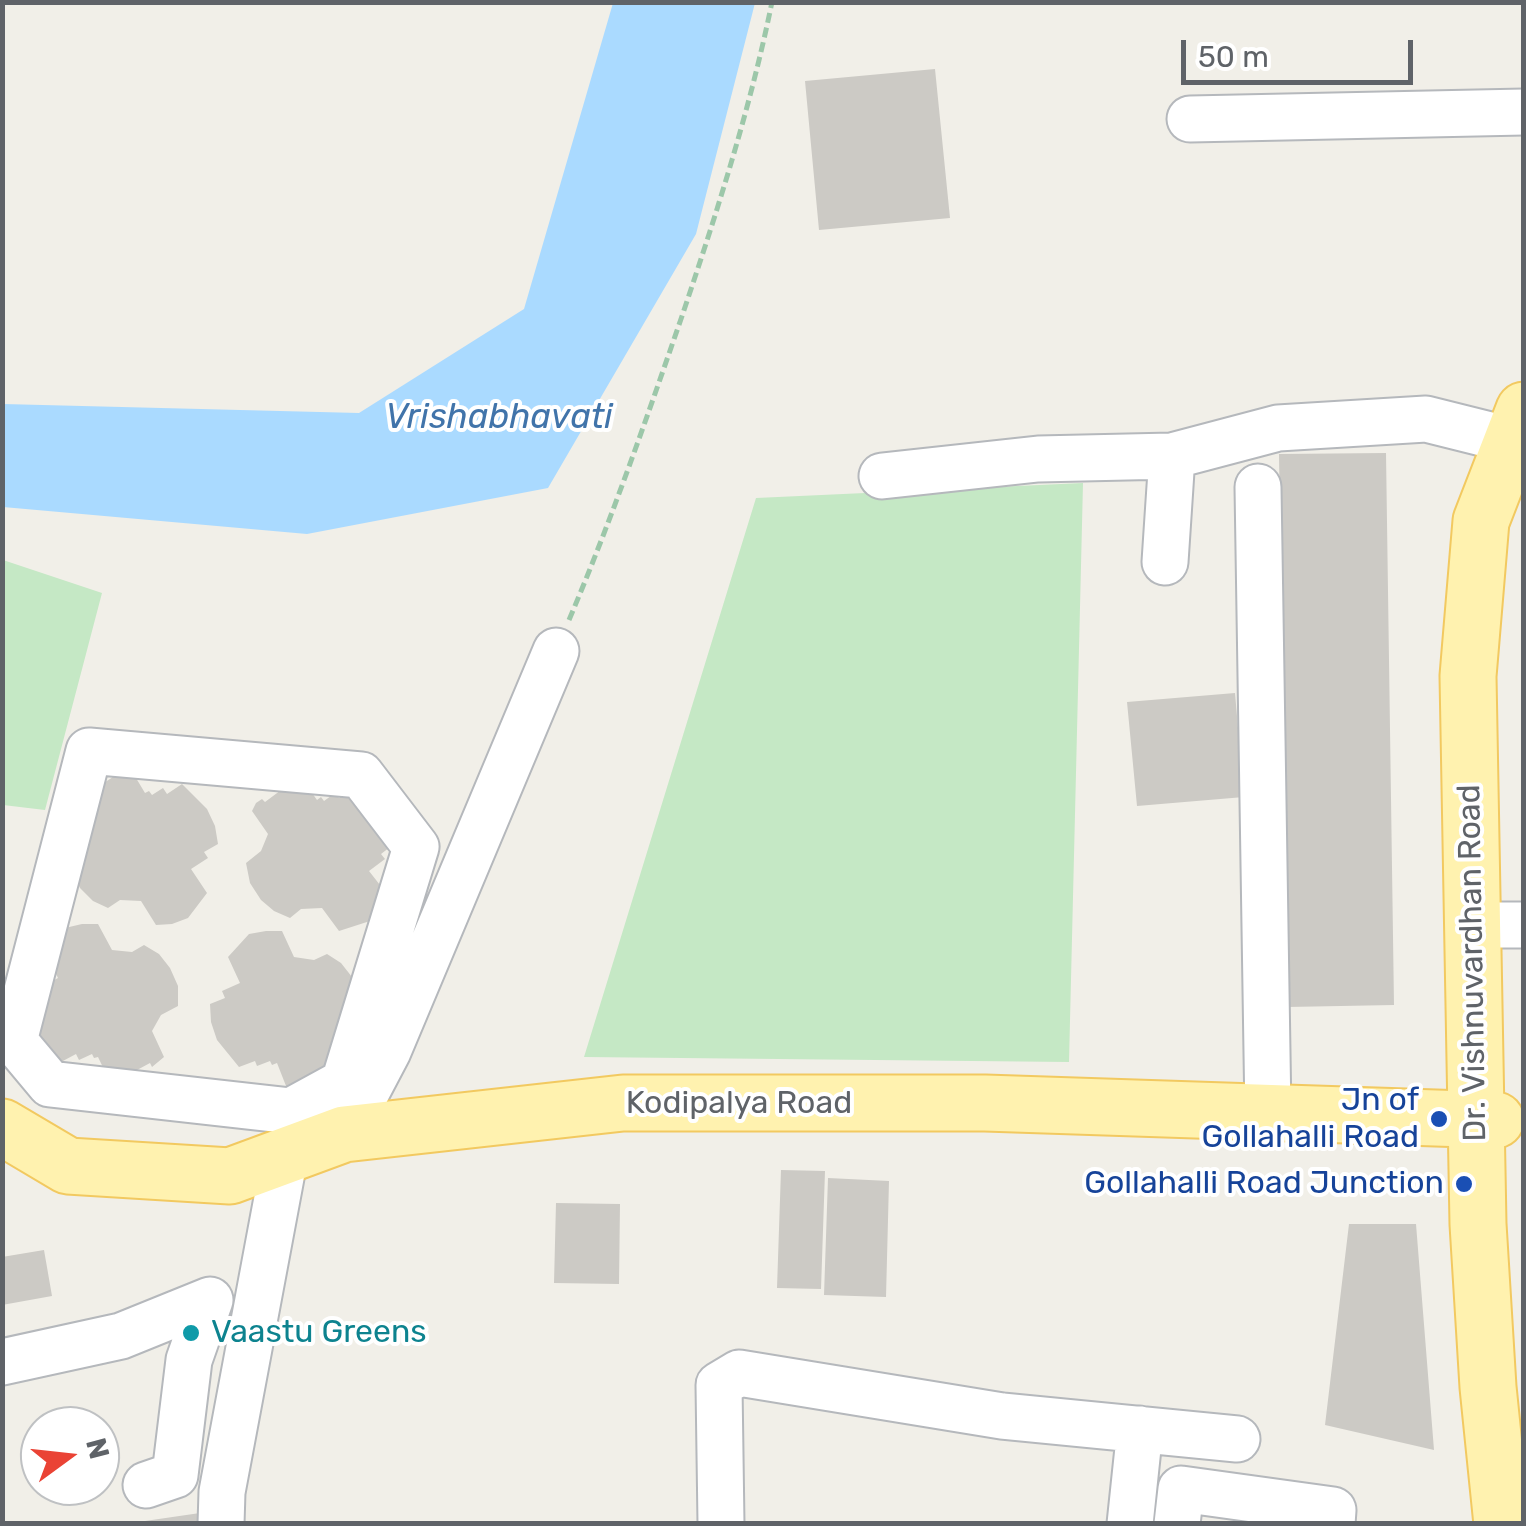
<!DOCTYPE html>
<html>
<head>
<meta charset="utf-8">
<style>
	body { margin:0 }
	#map { position:relative; width:1526px; height:1526px; overflow:hidden; background:#f1efe8; font-family:Rubik,sans-serif }
	canvas { display:block }
	.frame { position:absolute; inset:0; border:5px solid #5f6368; pointer-events:none }
	.north { position:absolute; left:20px; top:1406px; width:100px; height:100px; box-sizing:border-box; background:#fff; border:2px solid #bfc1c3; border-radius:50%; rotate:75deg; font-size:28px; font-weight:700; line-height:40px; text-align:center; color:#5f6368 }
	.north::after { content:''; display:block; margin:auto; width:35px; height:45px; background:#ea4335; clip-path:polygon(50% 0,100% 100%,50% 72%,0 100%) }
	.scale { position:absolute; left:1181px; top:40px; width:232px; height:45px; box-sizing:border-box; border:5px solid #5f6368; border-top:0; padding-left:12px; font-size:30px; line-height:35px; white-space:nowrap; color:#5f6368; -webkit-text-stroke:8px #fff; paint-order:stroke }
</style>
</head>
<body>
<div id="map">
<canvas width="1526" height="1526"></canvas>
<div class="frame"></div>
<div class="north">N</div>
<div class="scale">50 m</div>
</div>
<script>
const ctx = document.querySelector('canvas').getContext('2d');
ctx.lineJoin = 'round';
function paint(path, color) {
  ctx.fillStyle = color;
  ctx.fill(path, 'evenodd');
}
function stroke(path, color, width, dash) {
  ctx.strokeStyle = color;
  ctx.lineWidth = width;
  ctx.lineCap = dash ? 'butt' : 'round';
  ctx.setLineDash(dash || []);
  ctx.stroke(path);
}
function write(font, color, halo, rows, align = 'center') {
  ctx.font = font + ' Rubik,sans-serif';
  ctx.lineWidth = 8;
  ctx.setLineDash([]);
  ctx.textBaseline = 'middle';
  ctx.strokeStyle = halo;
  ctx.fillStyle = color;
  for (const [text, x, y, turn = 0] of rows) {
    ctx.save();
    ctx.translate(x, y);
    ctx.rotate((+turn || 0) * Math.PI / 180);
    ctx.textAlign = isNaN(turn) ? turn : align;
    if (halo) ctx.strokeText(text, 0, 0);
    ctx.fillText(text, 0, 0);
    ctx.restore();
  }
}
paint(new Path2D(`
	M1083,483L1069,1062L584,1057L756,498Z
	M3,560L102,593L45,810L3,805Z`), '#c5e8c5');
paint(new Path2D(`
	M613,3H755L696,234L548,488L307,534L3,507V404L359,413L524,309Z`), '#aadaff');
paint(new Path2D(`
	M935,69L950,218L819,230L805,81Z
	M1386,453L1394,1005L1287,1007L1279,454Z
	M1235,693L1244,797L1137,806L1127,702Z
	M130,768L145,793L149,791L152,795L163,788L167,794L182,784L207,809L215,826L218,844L204,852L208,858L191,869L207,893L188,918L172,924L156,925L141,901L120,900L108,908L93,901L80,888L72,870L94,823L79,799L113,777L111,774Z
	M300,776L317,800L321,797L324,801L335,793L339,798L353,788L394,844L381,854L385,859L369,871L387,894L370,921L339,931L322,908L301,909L290,918L274,911L261,900L250,883L246,863L261,851L268,834L252,811L256,803L262,799L265,802Z
	M82,924H98L112,950L132,952L144,945L159,954L170,968L178,986V1006L161,1015L152,1031L164,1057L152,1067L150,1063L111,1084L98,1057L94,1058L92,1054L79,1060L76,1054L61,1062L37,1035L41,987L58,978L45,952L65,928Z
	M266,931H282L294,957L314,960L327,954L341,963L352,977L359,996L331,1041L343,1066L288,1091L277,1063L272,1065L270,1061L257,1066L255,1061L239,1067L217,1040L211,1022L210,1004L225,998L222,991L240,983L228,957L249,934Z
	M781,1170L825,1171L821,1289L777,1288Z
	M828,1178L889,1181L886,1297L824,1295Z
	M556,1203L620,1204L619,1284L554,1283Z
	M1349,1224H1416L1434,1450L1325,1425Z
	M44,1250L52,1296L2,1305V1257Z
	M200,1513L202,1524H145V1521Z`), '#cccac5');
const minor = new Path2D(`
	M1190,119L1524,112
	M882,476L1038,459L1172,456L1278,428L1426,419L1510,440
	M1258,487L1268,1115
	M1165,562L1172,456
	M89,751L361,775L416,847L344,1082L291,1111L50,1084L14,1041Z
	M1494,925H1524
	M357,1110L388,1051L556,651
	M2,1362L121,1336L210,1300L189,1360L175,1475L146,1485
	M221,1524L222,1492L285,1156
	M721,1524L719,1385L739,1373L1002,1416L1237,1439
	M1130,1524L1140,1429
	M1177,1524L1181,1489L1333,1510L1332,1524`);
const major = new Path2D(`
	M2,1127L68,1166L230,1176L344,1134L623,1103H985L1496,1120
	M1502,1524L1488,1387L1478,1224L1468,676L1481,521L1524,410`);
stroke(minor, '#b5b8bc', 49);
stroke(major, '#f2c960', 59);
stroke(new Path2D(`
	M569,620C611,521 646,420 681,319C716,215 750,110 772,2`), '#9cc7a9', 5, [10, 5]);
stroke(minor, '#fff', 45);
stroke(major, '#fff2af', 55);
for (const [x, y, r, color] of [
	[1439,1119,10,"#1a4fb4"],
	[1464,1184,10,"#1a4fb4"],
	[191,1333,10,"#0f9aa8"]
]) {
  const dot = new Path2D();
  dot.arc(x, y, r, 0, 2 * Math.PI);
  ctx.fillStyle = color;
  ctx.fill(dot);
  stroke(dot, '#fff', 4);
}
write('32px', '#5f6368', '#fff', [
	["Dr. Vishnuvardhan Road",1473,963,-91],
	["Kodipalya Road",739,1104]
]);
write('32px', '#164399', '#fff', [
	["Jn of",1419,1101],
	["Gollahalli Road",1419,1138],
	["Gollahalli Road Junction",1444,1184]
], 'right');
write('32px', '#0d838f', '#fff', [
	["Vaastu Greens",211,1333]
], 'left');
write('italic 35px', '#4174aa', '#fff', [
	["Vrishabhavati",499,418]
]);
</script>
</body>
</html>
